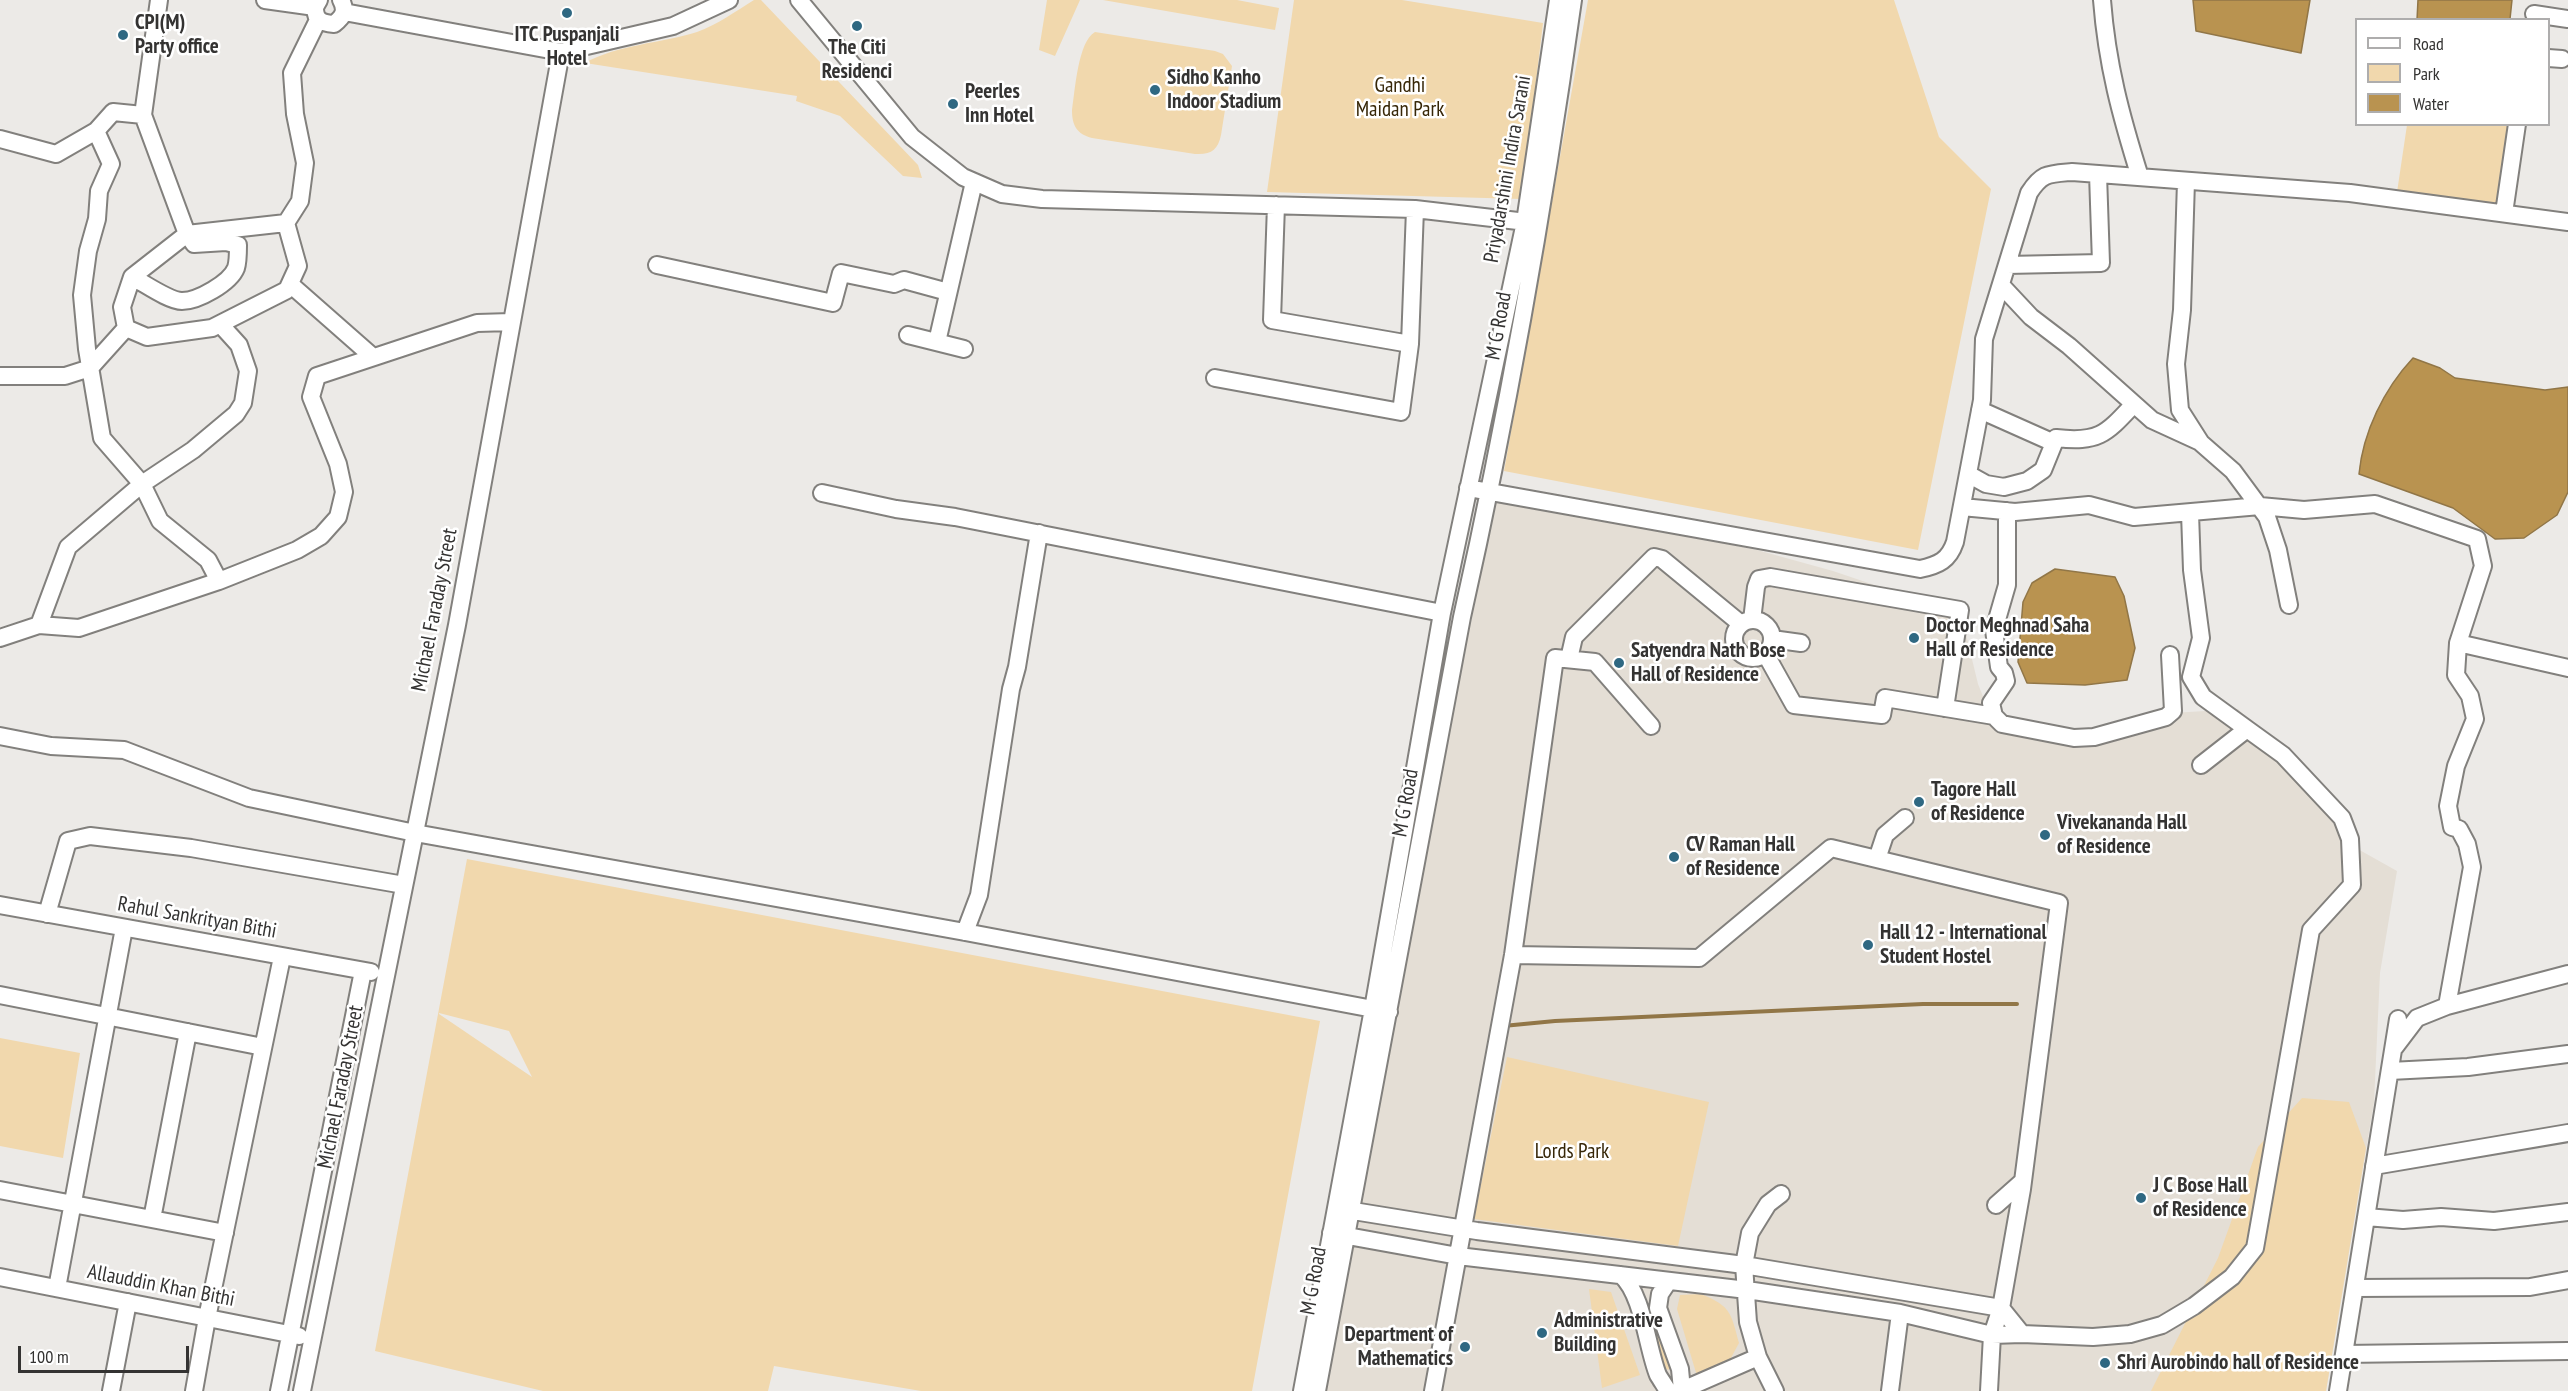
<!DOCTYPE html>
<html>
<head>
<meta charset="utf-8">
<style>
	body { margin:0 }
	#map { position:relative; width:2568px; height:1391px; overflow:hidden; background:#eceae7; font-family:"PT Sans Narrow",sans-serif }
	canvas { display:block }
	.legend { position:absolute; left:2355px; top:18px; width:195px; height:108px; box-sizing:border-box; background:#fff; border:2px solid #aeadad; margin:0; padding:8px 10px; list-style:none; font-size:18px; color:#343332 }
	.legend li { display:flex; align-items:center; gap:12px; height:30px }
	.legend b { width:30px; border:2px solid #aeadad }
	.scale { position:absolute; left:18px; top:1346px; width:171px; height:27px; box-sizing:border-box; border:3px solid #343332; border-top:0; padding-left:8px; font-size:18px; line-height:21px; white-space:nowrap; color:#343332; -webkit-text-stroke:4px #fff; paint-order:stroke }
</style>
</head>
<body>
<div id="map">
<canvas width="2568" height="1391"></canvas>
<ul class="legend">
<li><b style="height:8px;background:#fff"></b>Road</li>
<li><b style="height:16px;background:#f1d8ad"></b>Park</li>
<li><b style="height:16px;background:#b99350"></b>Water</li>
</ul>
<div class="scale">100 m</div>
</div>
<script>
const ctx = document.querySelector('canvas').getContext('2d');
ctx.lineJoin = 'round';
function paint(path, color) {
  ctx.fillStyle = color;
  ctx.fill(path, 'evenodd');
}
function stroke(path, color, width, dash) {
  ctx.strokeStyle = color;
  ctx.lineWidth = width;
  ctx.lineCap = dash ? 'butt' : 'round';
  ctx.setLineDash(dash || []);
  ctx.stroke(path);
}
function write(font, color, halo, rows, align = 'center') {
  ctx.font = font + ' "PT Sans Narrow",sans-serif';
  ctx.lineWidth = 5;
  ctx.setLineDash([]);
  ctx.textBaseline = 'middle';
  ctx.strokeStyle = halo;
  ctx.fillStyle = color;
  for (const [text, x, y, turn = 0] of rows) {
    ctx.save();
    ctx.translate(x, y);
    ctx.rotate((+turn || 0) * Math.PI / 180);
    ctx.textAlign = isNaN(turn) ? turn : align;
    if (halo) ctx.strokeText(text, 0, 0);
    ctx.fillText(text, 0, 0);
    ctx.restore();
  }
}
paint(new Path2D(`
	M1486,495L1757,550L1833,571L1910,597L1943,605L1949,620L1964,626L1978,684L1992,719L2028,738L2082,740L2172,713L2238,709L2284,756L2356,848L2397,871L2380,973L2374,1102L2326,1391H1314Z`), '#e4ded5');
paint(new Path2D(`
	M754,0H761L918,165L922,178L903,176L840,116L796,101L797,96L585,63C616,45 662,43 697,32C717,25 736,11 754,0Z
	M1047,0H1080L1055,56L1039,50Z
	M1103,0H1237L1279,8L1275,30Z
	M1294,0H1402L1543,23L1522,199L1267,192Z
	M1588,0H1894L1939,137L1991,189L1918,550L1504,471Z
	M1095,32L1215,51L1223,54L1232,66L1221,135C1218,150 1211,155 1195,154L1092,138C1077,134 1072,126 1072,110C1075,91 1078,41 1095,32Z
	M2407,125H2517L2504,213L2396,199Z
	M467,859L1320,1021L1252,1391H921L774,1366L768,1391H543L375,1351ZM439,1013L509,1031L532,1077L439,1014Z
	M0,1038L80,1053L63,1158L0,1146Z
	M1507,1057L1709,1102L1678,1246L1474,1219Z
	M2302,1098L2349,1102L2366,1148L2326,1391H2151L2218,1258L2258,1147Z
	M1589,1289L1611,1292L1640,1375L1602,1388Z
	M1701,1294C1731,1306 1731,1313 1739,1343L1726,1367L1697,1376L1677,1309L1680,1295Z
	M1647,1311H1652L1671,1367L1668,1370L1665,1368L1646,1315Z`), '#f1d8ad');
const water = new Path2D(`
	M2193,0H2310L2301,53L2196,31Z
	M2418,0H2512L2510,19L2417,20Z
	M2413,358L2440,368L2455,378L2545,390L2568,387V492L2557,515L2524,538L2495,539L2453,508L2359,474C2363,432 2384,389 2413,358Z
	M2055,569L2115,577L2124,596L2135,648L2127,680L2085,685L2027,683L2018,662L2023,602L2032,583Z`);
paint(water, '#b99350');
stroke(water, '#917647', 1.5);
stroke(new Path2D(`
	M1503,1026L1555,1021L1923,1004H2017`), '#917647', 4);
const minor = new Path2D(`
	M265,0L315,7
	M319,0L315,7C315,21 322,23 334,24C343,17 347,11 341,0
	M799,0L912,137L963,177L1002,194L1042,199L1415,209L1535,223
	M2102,0C2107,65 2121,116 2140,177
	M2534,14L2568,19
	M561,52L673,26L729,0
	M2548,58L2562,59
	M96,131L111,164L99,191L97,219L88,251L82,295L87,349L102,438L142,484L160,521L208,560L219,581L297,550L321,536L338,517L344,492L338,464L311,397L317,376L477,323L511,322
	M0,139L56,154L96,131L113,112L143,115
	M2186,181L2182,310L2176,364L2180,410L2201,443L2233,471L2267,517L2278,550L2289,605
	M1276,205L1272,320L1410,344L1415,209
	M2504,213L2517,124
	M286,223L187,234L132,277L122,307L126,328L147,337L212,328L287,290L298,266L286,223L300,201L305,163L295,114L292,73L318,20
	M657,265L833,303L841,273L894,284L904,280L948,292
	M2007,265L2101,263L2098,174
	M132,277C144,283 169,301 182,301C198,301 230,283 236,268C238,262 238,252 238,245L226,242L194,244L187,234L143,115L159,0
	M290,284L373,357
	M2001,285L2031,317L2069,346L2152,420L2200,442
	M908,335L964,349
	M937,342L974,182
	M0,376H65L90,368L126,328
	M1215,378L1401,412L1410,344
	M1980,410L2054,443
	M1968,474L1986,484L2004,487L2027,481L2043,470L2056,438C2099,443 2106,434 2134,404
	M1468,488L1920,569C1939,565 1949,560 1955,542L1982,400L1984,339L2029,193C2042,173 2048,174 2072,172L2350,193L2568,222
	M822,493L896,509L955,517L1442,613
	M1962,507L2015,512L2089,505L2134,517L2260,506L2304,510L2375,504L2477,539L2483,566L2458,643L2456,675L2470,696L2475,719L2456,766L2448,806L2452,827L2459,829L2467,844L2472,867L2447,1006
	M2007,511V585L1994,630L1999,667L2004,673L2006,681L1991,703L1994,716L2002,724L2074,738L2094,737L2166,717L2173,711L2170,655
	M2190,513L2192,570L2201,638L2191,677L2203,697L2247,729
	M1752,620L1756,587L1759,579L1770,577L1960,610L1945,708
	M1734 639a19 19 0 1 1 38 0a19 19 0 1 1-38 0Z
	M39,625L68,547L142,484L193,450L236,414L243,403L248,371L239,345L220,324
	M0,638L39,625L79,628L219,581
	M1772,639L1801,643
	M2458,643L2568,668
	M1765,653L1794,705L1882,715L1885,698L1994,716
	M1569,659L1574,637L1654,557L1662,559L1741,624
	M0,736L51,746L124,750L249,798L415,833L965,932L1389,1012
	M1877,859L1885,835L1905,818
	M0,905L371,972
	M47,914L68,841L90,836L191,848L404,885
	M965,932L979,895L1011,689L1017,667L1039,533
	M1513,955L1699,958L1831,848L2059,903L2022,1189L2001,1308L1992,1335L1989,1391
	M0,995L263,1047
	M2395,1047L2417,1018L2447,1006L2568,974
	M2390,1071L2468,1067L2568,1054
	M2374,1166L2568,1133
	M0,1190L225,1233
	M1996,1205L2023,1181
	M1341,1209L1477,1231L1744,1265L2001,1308L2022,1334
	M2366,1217L2403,1220L2441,1217L2494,1221L2568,1212
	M152,1219L188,1032
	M1331,1233L1458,1256L1747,1290L1900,1313L1992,1335L2022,1334L2093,1337L2130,1334L2162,1325L2194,1306L2232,1277L2255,1248L2311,930L2352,885L2350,839L2342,818L2283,755L2247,729L2201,765
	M1621,1275C1643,1294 1647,1348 1658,1375C1661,1380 1665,1386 1668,1391
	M0,1277L299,1336
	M1668,1282L1660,1294L1658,1308L1680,1369L1682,1390
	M57,1288L124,928
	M2355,1288L2530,1287L2568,1280
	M2344,1354L2568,1351
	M111,1391L128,1302
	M194,1391L207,1318L282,957
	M279,1391L363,971
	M302,1391L457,625L561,52L344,12
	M1302,1391L1373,1009L1442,613L1525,222L1558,0
	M1317,1391L1462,617C1508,413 1544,207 1573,0
	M1433,1391L1513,955L1555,658L1595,662L1651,726
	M1680,1391L1758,1357
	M1775,1391L1758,1357L1748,1322L1744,1265L1750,1233L1768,1204L1781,1194
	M1890,1391L1900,1313
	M2338,1391L2398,1019`);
stroke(minor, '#82807d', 20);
stroke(minor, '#fff', 16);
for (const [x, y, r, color] of [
	[567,13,6,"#2f6882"],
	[857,26,6,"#2f6882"],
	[123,35,6,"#2f6882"],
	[1155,90,6,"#2f6882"],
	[953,104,6,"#2f6882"],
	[1914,638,6,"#2f6882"],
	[1619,663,6,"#2f6882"],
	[1919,802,6,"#2f6882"],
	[2045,835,6,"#2f6882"],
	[1674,857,6,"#2f6882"],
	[1868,945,6,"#2f6882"],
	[2141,1198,6,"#2f6882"],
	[1542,1333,6,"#2f6882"],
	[1465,1347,6,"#2f6882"],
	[2105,1363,6,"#2f6882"]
]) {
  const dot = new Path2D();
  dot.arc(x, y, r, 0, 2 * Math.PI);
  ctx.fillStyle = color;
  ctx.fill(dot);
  stroke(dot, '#fff', 2);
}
write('bold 21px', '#343332', '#fff', [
	["CPI(M)",135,23],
	["Party office",135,47],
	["ITC Puspanjali",567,35,"center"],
	["Hotel",567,59,"center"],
	["The Citi",857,48,"center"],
	["Residenci",857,72,"center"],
	["Sidho Kanho",1167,78],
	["Indoor Stadium",1167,102],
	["Peerles",965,92],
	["Inn Hotel",965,116],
	["Doctor Meghnad Saha",1926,626],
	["Hall of Residence",1926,650],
	["Satyendra Nath Bose",1631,651],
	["Hall of Residence",1631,675],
	["Tagore Hall",1931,790],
	["of Residence",1931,814],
	["Vivekananda Hall",2057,823],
	["of Residence",2057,847],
	["CV Raman Hall",1686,845],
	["of Residence",1686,869],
	["Hall 12 - International",1880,933],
	["Student Hostel",1880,957],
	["J C Bose Hall",2153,1186],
	["of Residence",2153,1210],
	["Administrative",1554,1321],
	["Building",1554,1345],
	["Department of",1453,1335,"right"],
	["Mathematics",1453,1359,"right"],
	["Shri Aurobindo hall of Residence",2117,1363]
], 'left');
write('21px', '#372708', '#fff', [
	["Gandhi",1400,86],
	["Maidan Park",1400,110],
	["Lords Park",1572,1152]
]);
write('21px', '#343332', '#fff', [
	["Priyadarshini Indira Sarani",1508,169,-80],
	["M G Road",1499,326,-80],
	["Michael Faraday Street",435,610,-79],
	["M G Road",1406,803,-80],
	["Rahul Sankrityan Bithi",197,918,10],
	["Michael Faraday Street",341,1087,-79],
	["M G Road",1314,1281,-80],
	["Allauddin Khan Bithi",161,1286,11]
]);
</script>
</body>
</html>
